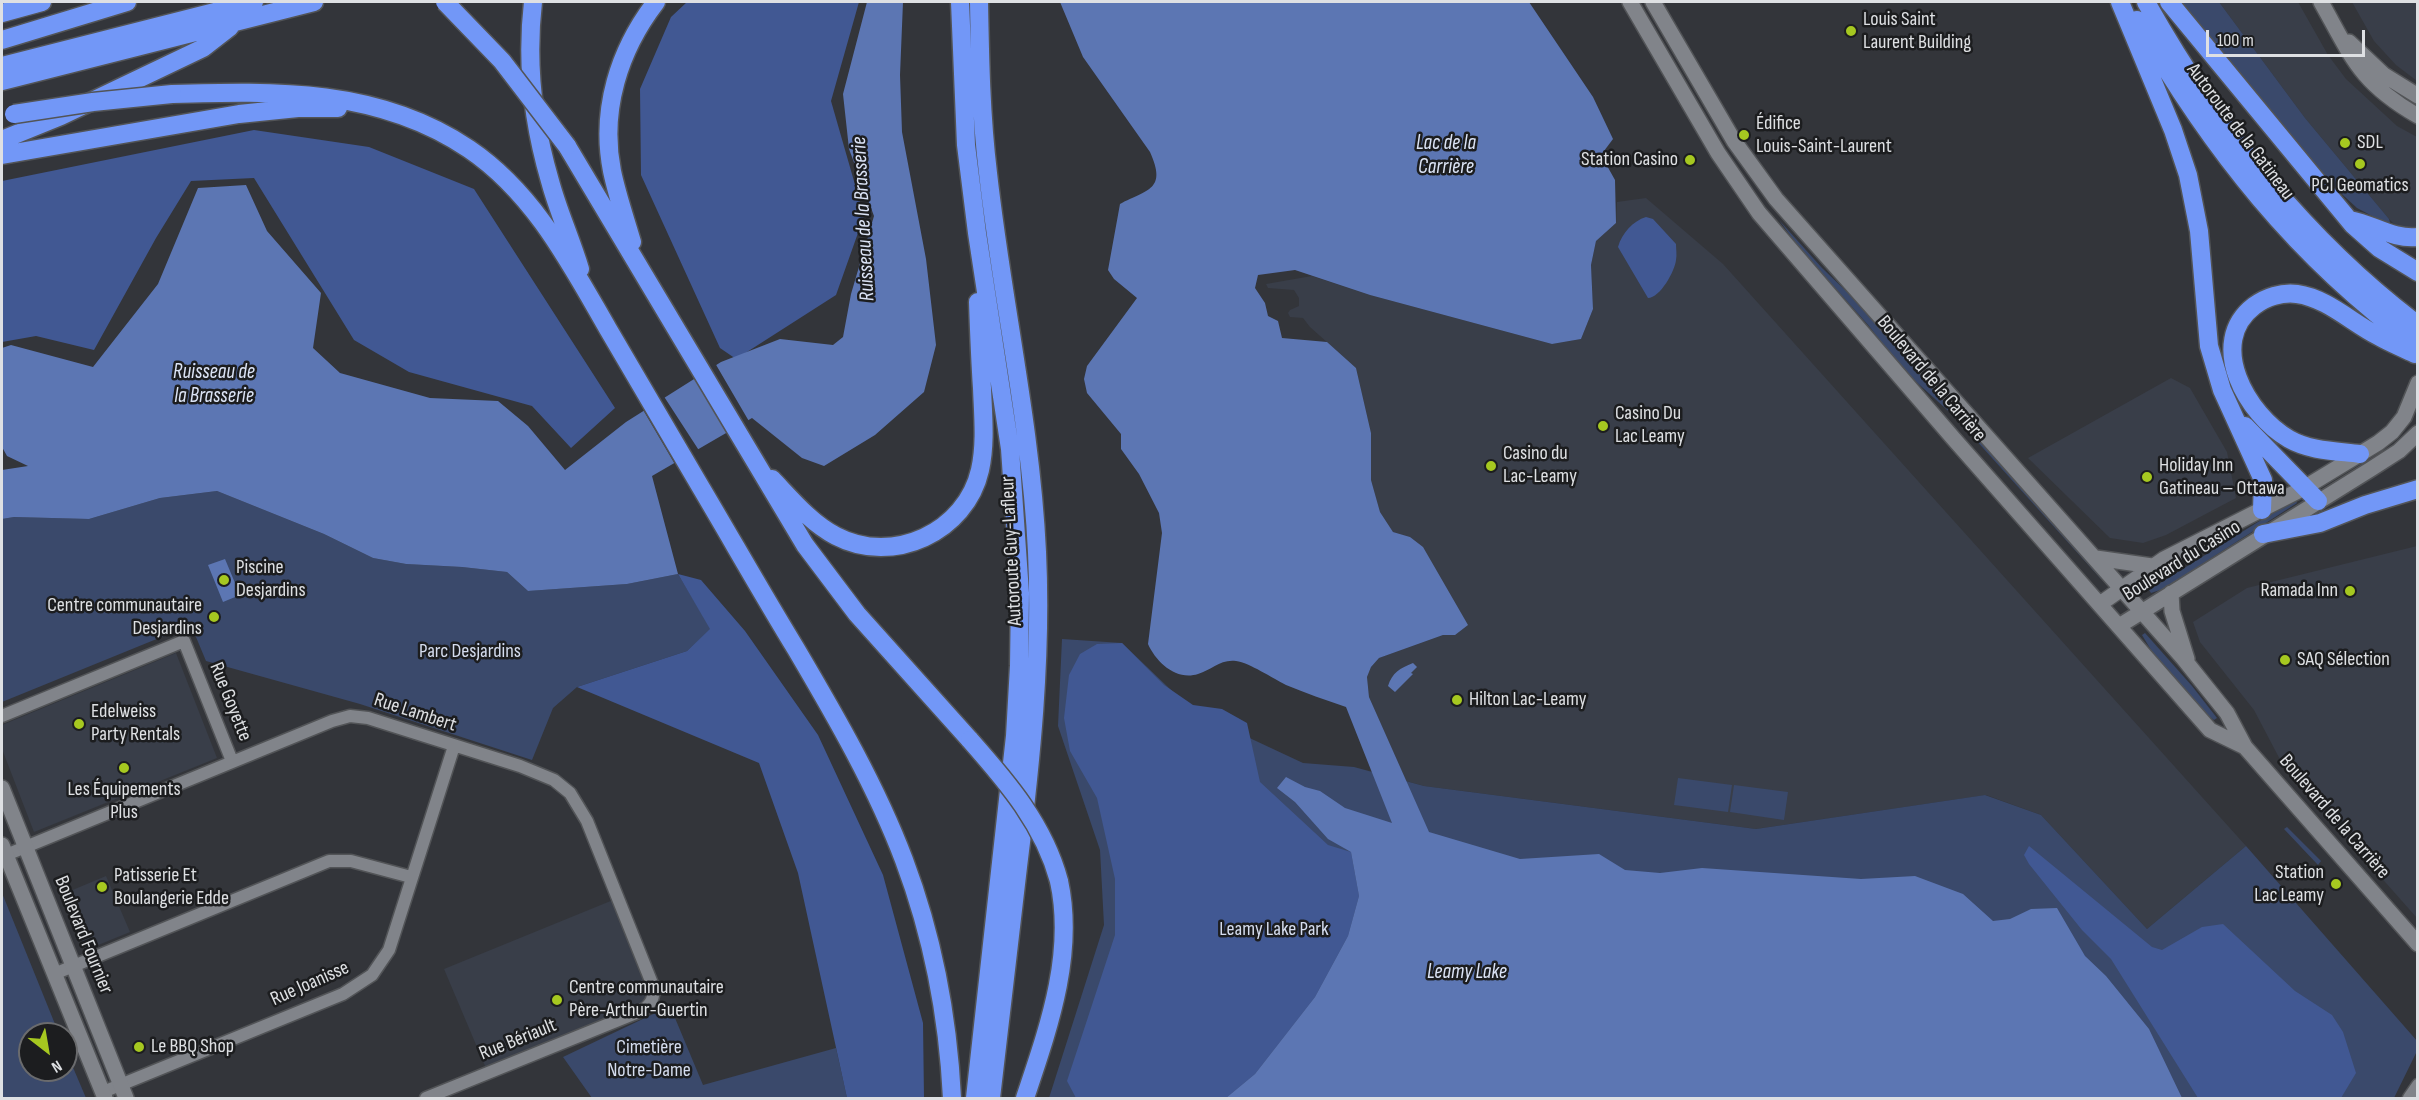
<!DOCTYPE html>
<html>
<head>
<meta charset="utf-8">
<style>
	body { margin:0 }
	#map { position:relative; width:2419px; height:1100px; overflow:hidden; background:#33353a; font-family:"Sofia Sans Condensed",sans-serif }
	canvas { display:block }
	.frame { position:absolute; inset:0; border:3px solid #dee0e3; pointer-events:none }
	.north { position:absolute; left:18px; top:1022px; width:60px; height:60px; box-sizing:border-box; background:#1c1d1f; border:2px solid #6a6b6d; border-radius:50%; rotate:149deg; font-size:16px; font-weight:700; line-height:24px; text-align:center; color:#dee0e3 }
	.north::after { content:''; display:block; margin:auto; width:21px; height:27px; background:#a6c820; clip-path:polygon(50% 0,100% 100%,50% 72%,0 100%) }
	.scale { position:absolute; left:2206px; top:30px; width:159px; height:27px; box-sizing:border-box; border:3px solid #dee0e3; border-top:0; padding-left:8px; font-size:18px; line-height:21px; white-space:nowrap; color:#dee0e3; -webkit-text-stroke:4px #1c1d1f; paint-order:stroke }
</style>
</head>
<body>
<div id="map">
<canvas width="2419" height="1100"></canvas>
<div class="frame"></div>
<div class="north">N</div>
<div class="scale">100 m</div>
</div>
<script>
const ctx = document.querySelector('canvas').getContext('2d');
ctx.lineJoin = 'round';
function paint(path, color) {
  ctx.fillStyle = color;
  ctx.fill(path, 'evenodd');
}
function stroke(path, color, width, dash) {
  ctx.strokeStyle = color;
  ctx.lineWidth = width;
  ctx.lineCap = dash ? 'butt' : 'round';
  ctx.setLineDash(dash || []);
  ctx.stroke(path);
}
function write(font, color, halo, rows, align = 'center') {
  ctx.font = font + ' "Sofia Sans Condensed",sans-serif';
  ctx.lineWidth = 5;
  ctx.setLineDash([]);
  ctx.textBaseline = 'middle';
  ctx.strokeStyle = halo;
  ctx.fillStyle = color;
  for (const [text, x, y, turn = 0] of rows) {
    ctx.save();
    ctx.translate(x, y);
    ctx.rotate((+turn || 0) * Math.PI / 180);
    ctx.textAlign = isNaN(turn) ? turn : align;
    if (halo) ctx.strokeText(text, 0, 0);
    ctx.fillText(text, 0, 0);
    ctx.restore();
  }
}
paint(new Path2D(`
	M2219,2H2298L2328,55L2346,79L2397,126L2417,137V227H2397L2389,219L2305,118Z
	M2352,2H2417V81L2396,65L2374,41Z
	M1646,198L1723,264L2246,846L2147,929L2041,815L1986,795L1756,829L1424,786L1406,781L1369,697L1367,677L1371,667L1379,658L1443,635H1455L1410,537L1393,532L1380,512L1371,480V433L1356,368L1310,327L1303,318L1290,317L1288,313L1290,310L1299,306V298L1294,290L1268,288L1266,284L1312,276L1370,295L1552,344L1581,339L1593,309L1591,265L1596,241L1616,223L1617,202Z
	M2171,378L2190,388L2227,452L2236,498L2166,535L2143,543L2110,538L2028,458Z
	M2417,546H2418L2417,918L2285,769L2254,710L2200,642L2193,622L2247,588Z
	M176,653L217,758L34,832L2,749V725Z
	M106,876L130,932L86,950L63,894Z
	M618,898L653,986L651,1003L488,1073L444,969Z`), '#393e49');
paint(new Path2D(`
	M2180,2H2219L2305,118L2389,219L2391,226L2357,208L2332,185Z
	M1779,220L1822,268L1846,291L2103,577L2101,579L1956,418L1901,368L1869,326L1798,246Z
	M217,491L324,534L373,558L406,564L462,567L507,572L528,591L627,584L678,574L711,629L687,651L577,687L553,708L532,760L360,704L206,661L191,625L2,702V519L14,517L89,519L160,498Z
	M2296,501L2297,503L2163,589L2151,593L2149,590L2266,517Z
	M2145,633L2192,686L2217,718L2214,720C2186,698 2160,666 2142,635Z
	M1062,639L1122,643L1194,712L1303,763L1354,767L1424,786L1756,829L1985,795L2041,815L2147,929L2246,846L2418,1042L2417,1051L2394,1098H1049L1104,925L1100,850L1058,726Z
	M1678,778L1732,785L1728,812L1674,805Z
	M1734,785L1788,792L1784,820L1730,812Z
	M2287,827L2321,861L2318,865L2284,829Z
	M2,893L59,1034H30V1070H66V1051L86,1098H2Z
	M670,1006L703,1085L836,1048L847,1098H592L563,1057Z`), '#3a496b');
paint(new Path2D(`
	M687,2H859L831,101L864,216L836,295L736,359L720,348L641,175L640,89L671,17Z
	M254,130L369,147L474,189L615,408L571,448L532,406L409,372L354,340L254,178L191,181L156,238L94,350L36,336L2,342V181Z
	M1646,217L1653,219L1676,244C1676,249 1677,255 1676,260C1675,271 1660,298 1648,298L1618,247C1622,233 1633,221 1646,217Z
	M678,574L701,580L745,631L818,735L883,875L923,1023L924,1098H847L798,873L759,763L577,687L687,651L710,629Z
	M1122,643L1164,685L1193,705L1222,709L1247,723L1260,782L1328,845L1351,852L1359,896L1348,936L1315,997L1255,1074L1226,1098H1076L1067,1081L1115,935V879L1097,798L1070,751L1064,718L1069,675L1080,654L1097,644Z
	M2029,846L2152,947L2162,950L2202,927L2223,924L2295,991L2332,1015L2343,1032L2356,1073L2341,1098H2198L2111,959L2082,930L2029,864L2024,855Z`), '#415893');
paint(new Path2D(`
	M867,2H903L900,75L902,132L926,259L936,345L924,392L875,435L824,466L802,458L752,418L652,476L678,574L627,584L528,591L507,572L462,567L406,564L373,558L324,534L217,491L160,498L89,519L14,517L2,519V470L28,466L7,456L2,447V348L11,345L93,367L158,284L198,188L246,185L267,231L321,293L313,348L340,373L430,398L498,401L528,426L565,470L626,422L721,362L780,339L833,345L843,337L851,294L874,216L849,149L843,94Z
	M1060,2H1529L1593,97L1613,139L1601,155L1615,180L1616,223L1596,241L1591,265L1593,309L1581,339L1552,344L1370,295L1295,270L1258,275L1255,288L1265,303L1268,316L1278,321L1282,338L1327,342L1356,368L1371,433V480L1380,512L1393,532L1410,537L1423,547L1468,625L1455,635H1443L1379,658L1371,667L1367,677L1369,697L1429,832L1520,859L1599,854L1625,870L1660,873L1702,868L1861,879L1915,876L1963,894L1993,921L2010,919L2031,909L2057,908L2085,956L2106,976L2149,1029L2182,1098H1226L1255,1074L1315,997L1348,936L1359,896L1351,852L1328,839L1295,802L1277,788L1286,777L1305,787L1320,791L1345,808L1392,823L1346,707C1326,700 1305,693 1286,685C1272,678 1250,663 1236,661C1220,659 1212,670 1198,674C1176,681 1156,662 1148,644L1162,533L1159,513L1139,474L1121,449V434L1087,393L1084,379L1087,366L1137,298L1114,279L1108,270L1120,204C1148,189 1167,190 1150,152L1083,57Z
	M225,559L240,595L223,602L208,565Z
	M1413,663L1417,667L1411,673L1413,674L1395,692L1388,686C1392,673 1400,668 1413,663Z`), '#5c76b3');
paint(new Path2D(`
	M715,363L750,423L729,435L694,376Z
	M663,395L700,452L676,466L642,408Z`), '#33353a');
const street = new Path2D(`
	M2,716L184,641L232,761
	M6,855L332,721L350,716L368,718L520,766L554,780L570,793L587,821L653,986C655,998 651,1005 641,1011L426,1098
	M54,974L329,861H351L411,877
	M103,1092L343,994L372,975L389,950L454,746
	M2409,1098L2418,1085`);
const secondary = new Path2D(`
	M1630,2L1718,153L1759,213L1953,438L2210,730L2245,747
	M1653,2L1734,141L1776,199L2183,658L2227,713L2245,747L2418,944
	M2321,2C2352,57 2359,82 2418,116
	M2349,42L2384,75L2418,96
	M2096,558L2152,566
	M2171,593L2172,611L2187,659
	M2100,604L2164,559L2304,488L2378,443L2392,432L2404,417L2418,383
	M2119,626L2371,469L2399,451L2418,433
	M2,788L126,1098
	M2,845L105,1098`);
const highway = new Path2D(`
	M533,2C526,62 533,123 550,181C558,211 571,239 580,269
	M960,2L966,145L977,233L1010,449L1020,593L1019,666L1015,736L975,1098
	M979,2C980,59 981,116 988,173C1002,300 1031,424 1037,552C1042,658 1031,762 1018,867C1009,944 1000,1021 991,1098
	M2120,2L2173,130L2188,175L2199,231L2209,346L2222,390L2263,480L2262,510
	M2146,2C2216,127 2303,238 2418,325
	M2169,2L2353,225L2379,248L2418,272
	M2,13L42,2
	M2137,20C2211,149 2297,258 2418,346
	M2,40L127,2
	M2,66L254,2
	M2,81L314,2
	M172,94C275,91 379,88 469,149C534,193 570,263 608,329C639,381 669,434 700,486C732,540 763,595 796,649C836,717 876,786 904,860C933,937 948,1017 952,1098
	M2,140L61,116L203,48L230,27
	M567,146L805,545L857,614L970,740
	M2,155L239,114L298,108H338
	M2350,220C2373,224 2393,240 2418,237
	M632,242C625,218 617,195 612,171C600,110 619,50 656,2
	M2245,426L2318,501
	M2360,454C2336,451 2310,451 2289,439C2247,415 2206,343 2254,306C2266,297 2282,292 2297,294C2327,298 2352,323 2378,336C2390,343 2403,348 2415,354
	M772,479C792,500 811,523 836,536C893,566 966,532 980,470C986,443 983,415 982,388C980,360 979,331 978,302
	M2263,534L2320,523L2365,505L2418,489
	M1025,1098C1048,1029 1075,955 1059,881`);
stroke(street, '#525457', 15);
stroke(secondary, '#525457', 18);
stroke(highway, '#525457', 21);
stroke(street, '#81848a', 12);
stroke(secondary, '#81848a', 15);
stroke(highway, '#7297f7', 18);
const highwayBridge = new Path2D(`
	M445,2L502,61L567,146
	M14,114L93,102L172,94
	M970,740C1008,783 1044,825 1059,881`);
stroke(highwayBridge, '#525457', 21, []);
stroke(highwayBridge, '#7297f7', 18);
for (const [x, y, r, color] of [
	[1851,31,6,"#a6c820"],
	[1744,135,6,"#a6c820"],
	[2345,143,6,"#a6c820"],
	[1690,160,6,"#a6c820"],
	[2360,164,6,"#a6c820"],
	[1603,426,6,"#a6c820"],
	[1491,466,6,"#a6c820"],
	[2147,477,6,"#a6c820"],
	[224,580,6,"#a6c820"],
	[2350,591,6,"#a6c820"],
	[214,617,6,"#a6c820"],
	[2285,660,6,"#a6c820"],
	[1457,700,6,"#a6c820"],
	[79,724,6,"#a6c820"],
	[124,768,6,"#a6c820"],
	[2336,884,6,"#a6c820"],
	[102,887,6,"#a6c820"],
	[557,1000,6,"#a6c820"],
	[139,1047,6,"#a6c820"]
]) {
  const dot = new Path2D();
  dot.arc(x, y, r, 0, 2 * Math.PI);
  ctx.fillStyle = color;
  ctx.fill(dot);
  stroke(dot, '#1c1d1f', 2);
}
write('20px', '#dee0e3', '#1c1d1f', [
	["Louis Saint",1863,20],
	["Laurent Building",1863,43],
	["Édifice",1756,124],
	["Louis-Saint-Laurent",1756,147],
	["SDL",2357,143],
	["Station Casino",1678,160,"right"],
	["PCI Geomatics",2360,186,"center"],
	["Casino Du",1615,414],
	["Lac Leamy",1615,437],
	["Casino du",1503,454],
	["Lac-Leamy",1503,477],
	["Holiday Inn",2159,466],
	["Gatineau – Ottawa",2159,489],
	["Piscine",236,568],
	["Desjardins",236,591],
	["Ramada Inn",2338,591,"right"],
	["Centre communautaire",202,606,"right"],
	["Desjardins",202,629,"right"],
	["SAQ Sélection",2297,660],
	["Hilton Lac-Leamy",1469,700],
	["Edelweiss",91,712],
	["Party Rentals",91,735],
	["Les Équipements",124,790,"center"],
	["Plus",124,813,"center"],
	["Station",2324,873,"right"],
	["Lac Leamy",2324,896,"right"],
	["Patisserie Et",114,876],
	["Boulangerie Edde",114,899],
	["Centre communautaire",569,988],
	["Père-Arthur-Guertin",569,1011],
	["Le BBQ Shop",151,1047]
], 'left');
write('20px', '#dee0e3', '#1c1d1f', [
	["Autoroute de la Gatineau",2240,132,53],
	["Boulevard de la Carrière",1931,379,50],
	["Autoroute Guy-Lafleur",1012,551,-93],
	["Boulevard du Casino",2182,561,-32],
	["Rue Goyette",230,702,68],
	["Rue Lambert",415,713,18],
	["Boulevard de la Carrière",2334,817,49],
	["Boulevard Fournier",83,935,68],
	["Rue Joanisse",310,984,-24],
	["Rue Bériault",518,1040,-22]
]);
write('20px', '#d5ddef', '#1c1d1f', [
	["Parc Desjardins",470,652],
	["Leamy Lake Park",1274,930],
	["Cimetière",649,1048],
	["Notre-Dame",649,1071]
]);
write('italic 21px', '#dce4f6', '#1c1d1f', [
	["Lac de la",1446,144],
	["Carrière",1446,168],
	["Ruisseau de la Brasserie",864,219,-93],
	["Ruisseau de",214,373],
	["la Brasserie",214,397],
	["Leamy Lake",1467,973]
]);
</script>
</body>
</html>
